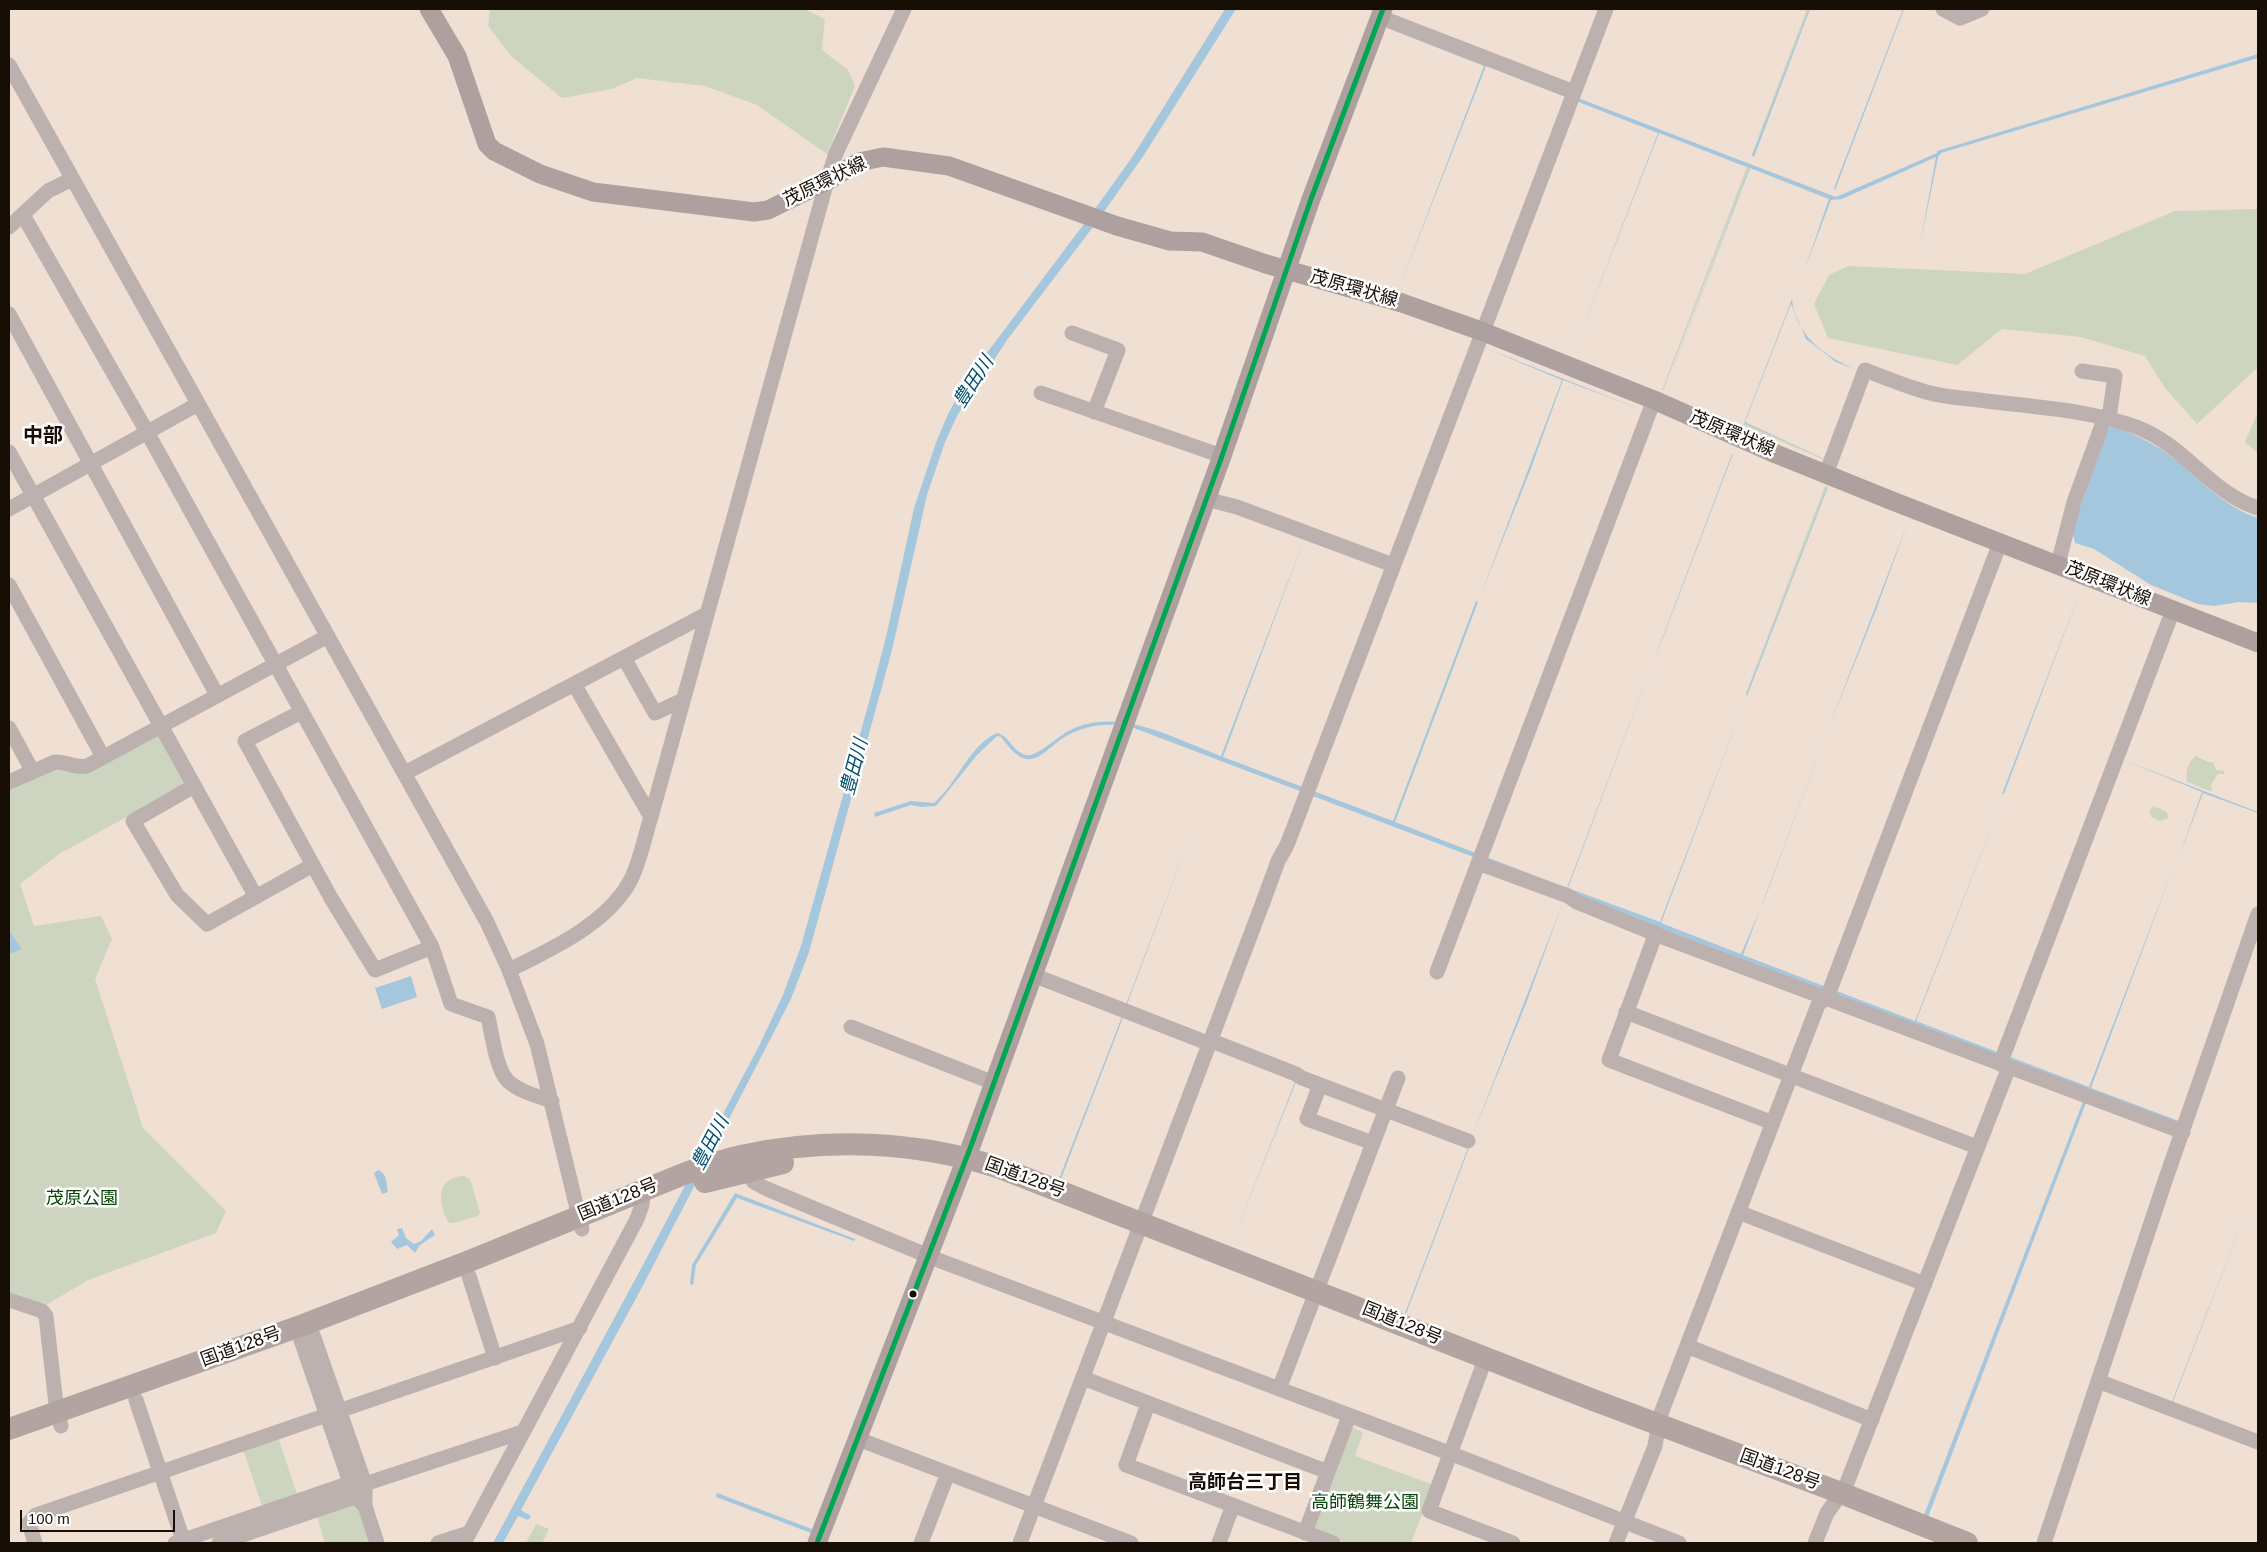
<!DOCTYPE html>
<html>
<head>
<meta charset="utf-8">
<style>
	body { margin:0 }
	#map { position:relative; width:2267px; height:1552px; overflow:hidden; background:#f0dfd3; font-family:Helvetica,sans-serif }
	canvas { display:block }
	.frame { position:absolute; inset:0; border:10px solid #170e06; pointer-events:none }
	.scale { position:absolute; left:20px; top:1510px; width:155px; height:22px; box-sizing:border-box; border:2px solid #170e06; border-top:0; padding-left:6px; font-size:15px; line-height:18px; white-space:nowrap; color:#170e06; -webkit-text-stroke:4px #fff; paint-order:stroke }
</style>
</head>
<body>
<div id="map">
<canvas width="2267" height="1552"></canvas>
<div class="frame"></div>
<div class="scale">100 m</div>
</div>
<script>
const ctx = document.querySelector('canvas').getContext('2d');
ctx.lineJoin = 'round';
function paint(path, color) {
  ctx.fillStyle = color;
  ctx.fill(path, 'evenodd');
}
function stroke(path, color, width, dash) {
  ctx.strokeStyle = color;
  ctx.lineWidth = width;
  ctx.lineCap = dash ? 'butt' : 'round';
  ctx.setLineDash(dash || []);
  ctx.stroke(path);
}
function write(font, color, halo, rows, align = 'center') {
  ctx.font = font + ' Helvetica,"Noto Sans JP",sans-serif';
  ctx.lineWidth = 5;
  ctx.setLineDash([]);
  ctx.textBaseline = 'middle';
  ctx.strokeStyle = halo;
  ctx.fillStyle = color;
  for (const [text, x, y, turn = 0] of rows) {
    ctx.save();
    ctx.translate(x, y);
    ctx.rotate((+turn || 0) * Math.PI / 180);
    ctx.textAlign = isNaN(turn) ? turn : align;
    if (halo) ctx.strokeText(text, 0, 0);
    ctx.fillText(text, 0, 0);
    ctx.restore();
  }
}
paint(new Path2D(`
	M490,9H804L825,19L822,50L848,70L855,86L827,154L757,105L705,86L637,78L612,89L562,98L512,57L488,26Z
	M1807,9H1809L1752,156H1751Z
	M1747,167L1749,168L1663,391L1662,390Z
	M2258,209V370L2256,369L2197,424L2165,388L2145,356L2081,337L2002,329L1957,365L1828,338L1814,304L1829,275L1848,266L2025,274L2175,211Z
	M2258,412V453L2245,442Z
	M1744,423L1825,459L1827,461L1743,425Z
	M1825,486L1827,487L1746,695V693Z
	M158,735L184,782L183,786L59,854L20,884L34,926L101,916L112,939L95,979L143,1128L226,1211L216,1233L88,1280L43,1307L9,1296V785L52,766L78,773Z
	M2196,756L2208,762H2213L2216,770L2224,771V774H2218L2210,786L2213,789L2210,791L2187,782C2185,773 2188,761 2196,756Z
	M2153,806L2167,812L2168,818L2160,821L2151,817L2150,811Z
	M464,1176L470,1179L480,1212L478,1216L453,1223H449C437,1203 436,1177 464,1176Z
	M1354,1428L1363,1433L1355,1456L1431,1484L1432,1488L1411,1543H1347L1314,1531L1350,1429Z
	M278,1437L297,1494L262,1506L243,1449Z
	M354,1504L362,1508L374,1543H325L317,1517Z
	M536,1524L549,1529L542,1543H526Z`), '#cdd4bf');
paint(new Path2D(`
	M1225,9H1236L1144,155L1096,223L1007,340L957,416L945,442L927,495L892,650L809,952L791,999L640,1291L521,1510L531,1516L528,1520L518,1516L503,1543H493L644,1263L759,1046L783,995L801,946L869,702L886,637L914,508L937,440L949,412L971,374L1087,220L1133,156Z
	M1809,9H1810L1754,157L1752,156Z
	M1903,9H1904L1835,190L1834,188Z
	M1388,25L1836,197L1937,153V151L2258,54V58L1941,153L1938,157L1920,245L1936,157L1842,199L1831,200L1804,271L1829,199L1750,168L1665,391L1749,168L1659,133L1574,350L1658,133L1486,66L1399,288L1484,66L1387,28Z
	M1792,299C1795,336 1826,357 1857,370L1836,362L1806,339L1791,304L1745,422L1825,459L1744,423Z
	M1480,346L1645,411L1563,380L1530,471L1481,594L1562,380Z
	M2112,427C2137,434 2160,447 2180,463C2205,485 2226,507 2258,518V603L2239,602L2214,606L2198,604L2151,585L2094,549L2075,543L2072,530L2108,428Z
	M1732,454H1733L1654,661L1663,636Z
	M1827,487H1828L1747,696L1746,695Z
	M1908,522L1876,610L1829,727Z
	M1305,537L1223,757L1393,821L1476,601L1478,602L1395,822L1567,888L1651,667L1568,888L1660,922L1743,706L1661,923L1741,954L1765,898L1826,734L1743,955L1915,1021L2002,801L1916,1021L2089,1087L2174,866L2091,1088L2179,1121L2178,1125L1134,728C1109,722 1086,724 1063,738C1053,744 1039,761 1027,759C1016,758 1007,744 1001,737L997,736L977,755L936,806L921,807L911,805L875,817L874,813L911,801L934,803C956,785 971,743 997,733C1011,736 1014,757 1031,755C1048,749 1060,733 1077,727C1125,709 1177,740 1221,756Z
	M2081,589L2004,794H2002Z
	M2121,759L2258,812V813L2203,793L2178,860L2202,792Z
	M1190,837L1126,1007H1125Z
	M1563,902L1527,1001L1472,1137Z
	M9,931L22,949L9,954Z
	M411,976L417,997L382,1009L375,988Z
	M1123,1014L1124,1015L1061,1179H1059Z
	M1295,1082H1296L1231,1245Z
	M2084,1099L2087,1100L1928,1517L1924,1515Z
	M1468,1148H1469L1406,1314L1405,1313Z
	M378,1170C388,1174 386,1184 388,1192L382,1194L374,1173Z
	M735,1193L855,1239L854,1241L737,1198L696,1265L693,1285L690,1284L692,1265Z
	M2245,1215L2172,1404L2105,1380L2171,1404Z
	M402,1228L406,1238L414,1244L421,1241L432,1229L435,1235L420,1245L415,1253L407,1245L397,1249L391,1242L399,1235L397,1229Z
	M717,1493L812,1529L811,1533L716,1497Z`), '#a4c7dd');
stroke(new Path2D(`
	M1943,9L1960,18L1982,9
	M1380,17L1574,92
	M9,65C168,351 329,635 487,922L509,970L537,1044L582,1229
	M23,215L147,432L432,947L451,1004L488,1017C492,1034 496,1069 508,1081C520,1092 537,1096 552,1101
	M9,227L48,191L72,179
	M9,314L217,695
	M1072,333L1118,350L1094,412
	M2082,371L2115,376L2109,418
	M1041,393L1222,456
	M9,452L256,897
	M1826,474L1865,370C1886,378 1908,387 1930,393C1945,397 1963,398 1979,400C2031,407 2086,409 2136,427C2185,445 2210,493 2258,508
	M1206,499L1237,507L1393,565
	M9,509L198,404
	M2058,564L2074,502L2105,417
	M9,585L103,757
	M624,658L655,713L683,700
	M574,684L651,817
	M301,712L245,741L331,898L375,970L432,947
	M9,728L33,772
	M405,773L707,614
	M9,782L55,762C66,761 75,769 87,766L328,636
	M194,786L133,821L177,895L207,924L313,865
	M1478,863L1568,896L1577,902L1668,939L2183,1132
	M1653,932V941L1609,1060L1773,1123
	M509,970C550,950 606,924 629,883C640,864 644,838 651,817L827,181L836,153L904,9
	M1437,972L1654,400
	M1033,975L1205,1042L1217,1043L1296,1074L1302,1078L1468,1141
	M1626,1012L1977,1147
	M851,1027L994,1083
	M2000,1064L2173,610
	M1320,1085L1307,1119L1373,1143
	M746,1171L754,1182L767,1189L938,1260L1465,1459L1679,1543
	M1738,1212L1925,1284
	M469,1276L495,1358
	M9,1300L42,1311L46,1316L56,1404L61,1426
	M303,1325L313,1335L365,1484V1506L377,1543
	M303,1325L301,1340L355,1497L365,1506
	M1687,1346L1872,1420
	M1486,1357L1429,1511L1513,1543
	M1083,1378L1328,1472
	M2098,1381L2258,1442
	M1279,1389L1398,1078
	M136,1400L184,1543
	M1148,1404L1126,1465L1333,1543
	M858,1439L1131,1543
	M1305,1533L1349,1416
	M35,1543L29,1523L36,1515L580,1328
	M175,1543L350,1483L365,1484L522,1432
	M219,1543L355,1497L361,1489
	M438,1543L469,1533
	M464,1543L637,1219L642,1205L644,1190
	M921,1543L948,1473
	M1020,1543L1263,902L1278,861L1287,845L1606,9
	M1219,1543L1233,1505
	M1616,1543L1655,1446L1660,1416L1818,1005L1828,995L2000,543
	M1815,1543L1827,1513L1845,1488L2009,1067
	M2044,1543L2165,1181L2258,914`), '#bcb1af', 15);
stroke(new Path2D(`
	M429,9L457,56L487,144L494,151L540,174L593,192L754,212L768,210L827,181L859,162L883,157L949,166L1117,226L1170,241L1202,242L1266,264L1402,303L1481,331L1654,400L1776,454L1895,502L2258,643
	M817,1543L971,1146L1222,456L1311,199L1383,9`), '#aea09f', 19);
stroke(new Path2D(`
	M705,1182L783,1163
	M9,1429L303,1325L467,1262L686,1173C704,1167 722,1160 741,1156C826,1137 917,1141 1000,1168L1588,1398L1841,1493L1967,1543`), '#b3a4a1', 22);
stroke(new Path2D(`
	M817,1543L971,1146L1222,456L1311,199L1383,9`), '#00a651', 5);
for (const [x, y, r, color] of [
	[913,1294,4.5,"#170e06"]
]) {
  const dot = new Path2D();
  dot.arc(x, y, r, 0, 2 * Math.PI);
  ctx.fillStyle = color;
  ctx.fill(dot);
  stroke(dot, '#fff', 2);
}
write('18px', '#170e06', '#fff', [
	["茂原環状線",825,182,-26],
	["茂原環状線",1354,289,16],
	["茂原環状線",1732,434,23],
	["茂原環状線",2108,584,22],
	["国道128号",1025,1178,20],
	["国道128号",618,1200,-22],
	["国道128号",1402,1324,22],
	["国道128号",241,1347,-20],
	["国道128号",1780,1470,20]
]);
write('18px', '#084607', '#fff', [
	["茂原公園",82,1199],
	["高師鶴舞公園",1365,1503]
]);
write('italic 19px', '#004f71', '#fff', [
	["豊田川",974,382,-57],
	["豊田川",855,767,-75],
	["豊田川",711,1143,-62]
]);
write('bold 19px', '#170e06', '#fff', [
	["高師台三丁目",1245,1483]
]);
write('bold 20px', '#170e06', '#fff', [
	["中部",43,436]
]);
</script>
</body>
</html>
